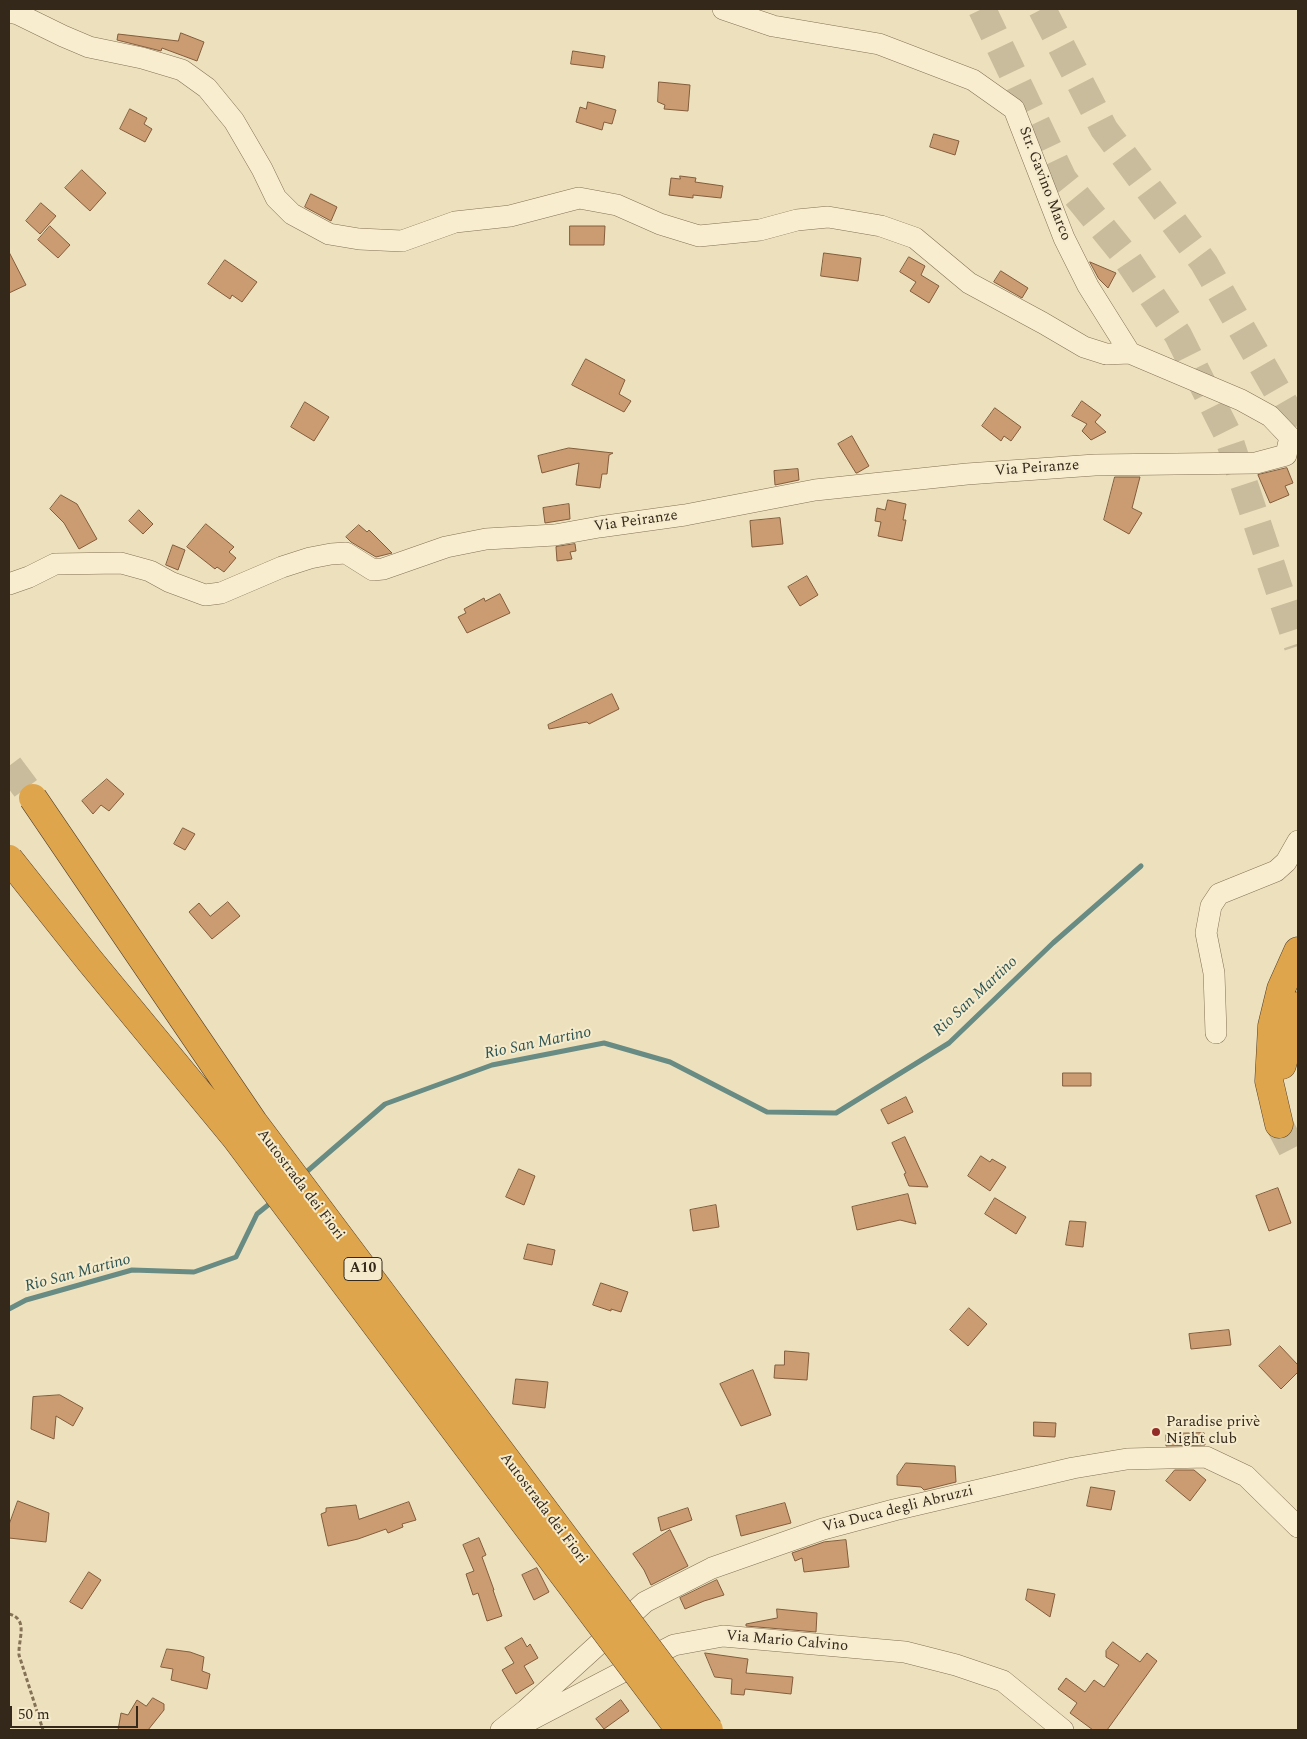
<!DOCTYPE html>
<html>
<head>
<meta charset="utf-8">
<style>
	body { margin:0 }
	#map { position:relative; width:1307px; height:1739px; overflow:hidden; background:#ede1bd; font-family:Spectral,serif }
	canvas { display:block }
	.frame { position:absolute; inset:0; border:10px solid #34281b; pointer-events:none }
	.scale { position:absolute; left:10px; top:1706px; width:128px; height:22px; box-sizing:border-box; border:2px solid #34281b; border-top:0; padding-left:6px; font-size:15px; line-height:18px; white-space:nowrap; color:#34281b; -webkit-text-stroke:4px #f5ebcc; paint-order:stroke }
</style>
</head>
<body>
<div id="map">
<canvas width="1307" height="1739"></canvas>
<div class="frame"></div>
<div class="scale">50 m</div>
</div>
<script>
const ctx = document.querySelector('canvas').getContext('2d');
ctx.lineJoin = 'round';
function stroke(path, color, width, dash) {
  ctx.strokeStyle = color;
  ctx.lineWidth = width;
  ctx.lineCap = dash ? 'butt' : 'round';
  ctx.setLineDash(dash || []);
  ctx.stroke(path);
}
function paint(path, color) {
  ctx.fillStyle = color;
  ctx.fill(path, 'evenodd');
}
function write(font, color, halo, rows, align = 'center') {
  ctx.font = font + ' Spectral,serif';
  ctx.lineWidth = 4;
  ctx.setLineDash([]);
  ctx.textBaseline = 'middle';
  ctx.strokeStyle = halo;
  ctx.fillStyle = color;
  for (const [text, x, y, turn = 0] of rows) {
    ctx.save();
    ctx.translate(x, y);
    ctx.rotate((+turn || 0) * Math.PI / 180);
    ctx.textAlign = isNaN(turn) ? turn : align;
    if (halo) ctx.strokeText(text, 0, 0);
    ctx.fillText(text, 0, 0);
    ctx.restore();
  }
}
stroke(new Path2D(`
	M304,1174L385,1104L492,1065L604,1043L670,1062L767,1112L836,1113L949,1043L1053,943L1141,866
	M9,1309L26,1300L132,1270L194,1272L236,1257L257,1214L273,1201`), '#688b84', 5);
const building = new Path2D(`
	M181,33L204,42L197,61L162,48L161,51L117,40L118,34L178,41Z
	M573,51L605,56L603,68L571,64Z
	M659,82L690,85L688,111L664,109L665,105L658,102Z
	M588,102L616,110L612,124L604,122L602,130L576,122L580,107L586,109Z
	M130,109L147,118L144,124L152,129L145,142L120,129Z
	M934,134L959,141L955,155L930,147Z
	M82,170L106,193L90,211L65,188Z
	M680,176L696,178L695,182L723,186L721,198L693,195V198L669,195L671,178L680,179Z
	M311,194L337,207L331,221L305,207Z
	M41,203L56,216L40,234L26,221Z
	M50,226L70,245L58,258L38,240Z
	M570,226H605L604,245H570Z
	M9,252L26,285L9,293Z
	M824,253L861,258L858,281L821,276Z
	M909,257L925,266L921,275L939,286L929,303L910,291L916,282L900,272Z
	M225,260L257,282L242,302L232,295L230,299L208,284Z
	M1090,262L1116,273L1108,288L1099,279Z
	M1001,271L1028,288L1022,298L994,282Z
	M586,359L625,380L619,394L631,401L624,412L572,385Z
	M1082,401L1101,415L1095,422L1106,432L1091,440L1082,431L1087,424L1072,416Z
	M305,402L329,417L314,441L291,427Z
	M995,408L1021,427L1011,441L1004,436L1001,441L982,426Z
	M852,436L869,466L857,473H856L838,444Z
	M569,448L613,453L609,455L607,474H602L600,488L576,485L579,463L542,473L538,456Z
	M1287,468L1293,483L1285,486L1289,495L1270,503L1258,475Z
	M798,469L799,480L775,485L774,471Z
	M1115,477H1140L1132,508L1142,513L1129,534L1104,520Z
	M61,495L77,504L97,539L79,549L64,523L50,509Z
	M888,500L906,504L903,520H906L902,541L878,536L881,522L875,521L877,508L885,510Z
	M569,504L570,519L545,523L543,508Z
	M139,510L153,524L143,534L129,521Z
	M780,518L783,544L752,547L750,521Z
	M206,524L234,547L229,552L236,558L224,572L217,567L215,569L187,547Z
	M359,525L367,532L369,530L392,553L376,557L351,542L346,537Z
	M575,544L576,551L570,552L572,559L557,561L556,547Z
	M173,545L185,550L178,570L166,565Z
	M807,576L818,595L800,606L788,587Z
	M500,594L510,613L467,633L458,617L466,613L464,609L484,598L485,601Z
	M612,694L619,709L589,724L587,722L549,729L548,725Z
	M107,779L124,794L109,811L101,805L93,814L82,801Z
	M183,828L195,834L185,850L174,844Z
	M228,902L240,916L212,939L189,912L199,903L210,916Z
	M1063,1073H1091V1086H1063Z
	M906,1097L913,1112L888,1124L881,1110Z
	M905,1137L928,1187L909,1186L904,1174L906,1173L892,1143Z
	M981,1156L990,1162L992,1159L1006,1167L990,1191L968,1176Z
	M519,1169L535,1176L524,1205L506,1197Z
	M1278,1188L1291,1223L1269,1231L1256,1196Z
	M908,1194L916,1224L900,1220L857,1230L852,1207Z
	M995,1198L1026,1217L1016,1234L985,1214Z
	M716,1205L719,1227L693,1231L690,1210Z
	M1070,1221L1086,1222L1083,1247L1066,1245Z
	M528,1244L555,1250L552,1265L524,1259Z
	M601,1283L628,1292L621,1312L611,1309V1311L593,1305Z
	M969,1308L987,1324L968,1346L950,1330Z
	M1229,1330L1231,1345L1191,1349L1189,1334Z
	M1280,1346L1298,1365V1372L1281,1389L1259,1366Z
	M785,1351L809,1353L807,1380L774,1378L775,1365H784Z
	M753,1370L771,1415L741,1426L720,1384Z
	M516,1379L548,1382L545,1408L513,1404Z
	M60,1395L83,1408L73,1426L56,1416L54,1439L31,1429L33,1397Z
	M1034,1422L1056,1423L1055,1437L1034,1436Z
	M1204,1433L1205,1445L1166,1446V1434Z
	M906,1463L955,1466L956,1482L924,1490L921,1487L897,1485V1476Z
	M1175,1470H1194L1206,1480L1190,1501L1166,1481Z
	M1091,1487L1115,1491L1111,1510L1087,1506Z
	M18,1501L49,1513L46,1542L9,1538V1525Z
	M409,1502L416,1520L402,1524L403,1527L388,1533L386,1529L358,1539L328,1546L321,1514L326,1512V1508L356,1505L359,1519Z
	M785,1503L791,1523L741,1536L736,1516Z
	M688,1508L692,1520L661,1531L658,1518Z
	M670,1530L688,1566L651,1585L644,1570L633,1554Z
	M479,1538L486,1555L482,1557L494,1590H493L502,1616L487,1621L478,1593L473,1595L466,1574L474,1571L463,1545Z
	M846,1540L849,1567L804,1572L802,1558L795,1561L792,1553L824,1542Z
	M537,1568L549,1592L534,1600L522,1575Z
	M89,1572L101,1580L82,1609L70,1602Z
	M717,1580L724,1595L704,1601L685,1609L680,1598Z
	M1028,1589L1055,1594L1050,1617L1026,1600Z
	M777,1609L817,1613L816,1632L746,1626V1624L777,1618Z
	M522,1638L527,1647L530,1644L538,1658L524,1666L534,1683L516,1694L502,1670L514,1663L505,1648Z
	M1113,1642L1140,1662L1147,1653L1157,1661L1107,1730H1093L1070,1713L1077,1703L1058,1689L1066,1678L1085,1692L1094,1680L1104,1687L1119,1665L1106,1657V1651Z
	M167,1649L190,1652L204,1657L202,1671L210,1674L207,1689L171,1680L173,1669L161,1667Z
	M705,1653L748,1659L746,1673L793,1677L791,1694L745,1689L744,1695L731,1694L732,1679L715,1677Z
	M153,1698L164,1704V1710L148,1730H118L121,1713L128,1715L137,1700L146,1706Z
	M621,1700L629,1711L604,1729L596,1719Z`);
paint(building, '#cb9c72');
stroke(building, '#835c3c', 1);
stroke(new Path2D(`
	M982,9L1063,179L1123,253L1178,335L1227,433L1298,646
	M1042,9L1104,129L1204,263L1288,410L1298,441
	M9,766L33,798
	M1279,1124L1292,1149L1298,1156`), '#c8bc9d', 28, [28, 14]);
const minor = new Path2D(`
	M723,9L773,26L879,44L973,80L1014,109L1064,238L1088,286L1130,353L1241,400L1270,416L1290,437L1286,455
	M9,12L18,14L63,36L89,47L142,58L182,70L207,88L234,121L262,169L276,198L292,214L329,234L359,239L402,241L455,222L510,216L579,198L617,205L660,224L699,236L760,230L797,220L828,217L881,226L915,238L969,283L1043,323L1084,347L1106,354L1130,353
	M9,584L29,577L55,564L121,563L150,571L170,582L205,595L221,593L282,567L310,558L331,554L346,553L373,570L383,569L446,547L486,539L555,535L599,527L685,515L815,490L967,474L1095,465L1256,463L1286,455
	M1216,1033L1214,973L1206,933L1211,906L1219,894L1276,871L1286,862L1298,841
	M519,1726L674,1645L723,1636L905,1652L956,1665L1003,1681L1063,1730
	M501,1730L526,1710L645,1602L712,1568L823,1529L894,1510L1073,1468L1127,1459L1206,1457L1246,1476L1298,1527`);
const highway = new Path2D(`
	M1282,1065L1298,1006
	M1279,1124L1269,1081L1272,1026L1281,989L1298,951`);
stroke(minor, '#847156', 22);
stroke(highway, '#523f2b', 29);
stroke(new Path2D(`
	M9,1614C29,1619 18,1639 19,1655L43,1730`), '#847156', 3, [4, 2.5]);
stroke(minor, '#f8eecf', 21);
stroke(highway, '#dea54c', 28);
const highwayBridge = new Path2D(`
	M33,798L254,1123L709,1730
	M9,859L90,961L236,1138L680,1730`);
stroke(highwayBridge, '#523f2b', 29, []);
stroke(highwayBridge, '#dea54c', 28);
for (const [x, y, r, color] of [
	[1156,1432,5,"#932c27"]
]) {
  const dot = new Path2D();
  dot.arc(x, y, r, 0, 2 * Math.PI);
  ctx.fillStyle = color;
  ctx.fill(dot);
  stroke(dot, '#f5ebcc', 2);
}
for (const [x, y, w] of [
	[363,1269,38]
]) {
  const box = new Path2D();
  box.roundRect(x - w / 2, y - 11.5, w, 23, 4);
  ctx.fillStyle = '#f5ebcc';
  ctx.fill(box);
  stroke(box, '#34281b', 1);
}
write('bold 14px', '#34281b', null, [
	["A10",363,1269]
]);
write('15px', '#34281b', '#f5ebcc', [
	["Str. Gavino Marco",1044,184,69],
	["Via Peiranze",1037,469,-4],
	["Via Peiranze",636,522,-8],
	["Autostrada dei Fiori",300,1185,53],
	["Autostrada dei Fiori",543,1509,53],
	["Via Duca degli Abruzzi",898,1510,-14],
	["Via Mario Calvino",787,1642,5]
]);
write('15px', '#34281b', '#f5ebcc', [
	["Paradise privè",1166,1423],
	["Night club",1166,1440]
], 'left');
write('italic 16px', '#2a5353', '#f5ebcc', [
	["Rio San Martino",976,997,-43],
	["Rio San Martino",538,1044,-12],
	["Rio San Martino",78,1274,-15]
]);
</script>
</body>
</html>
